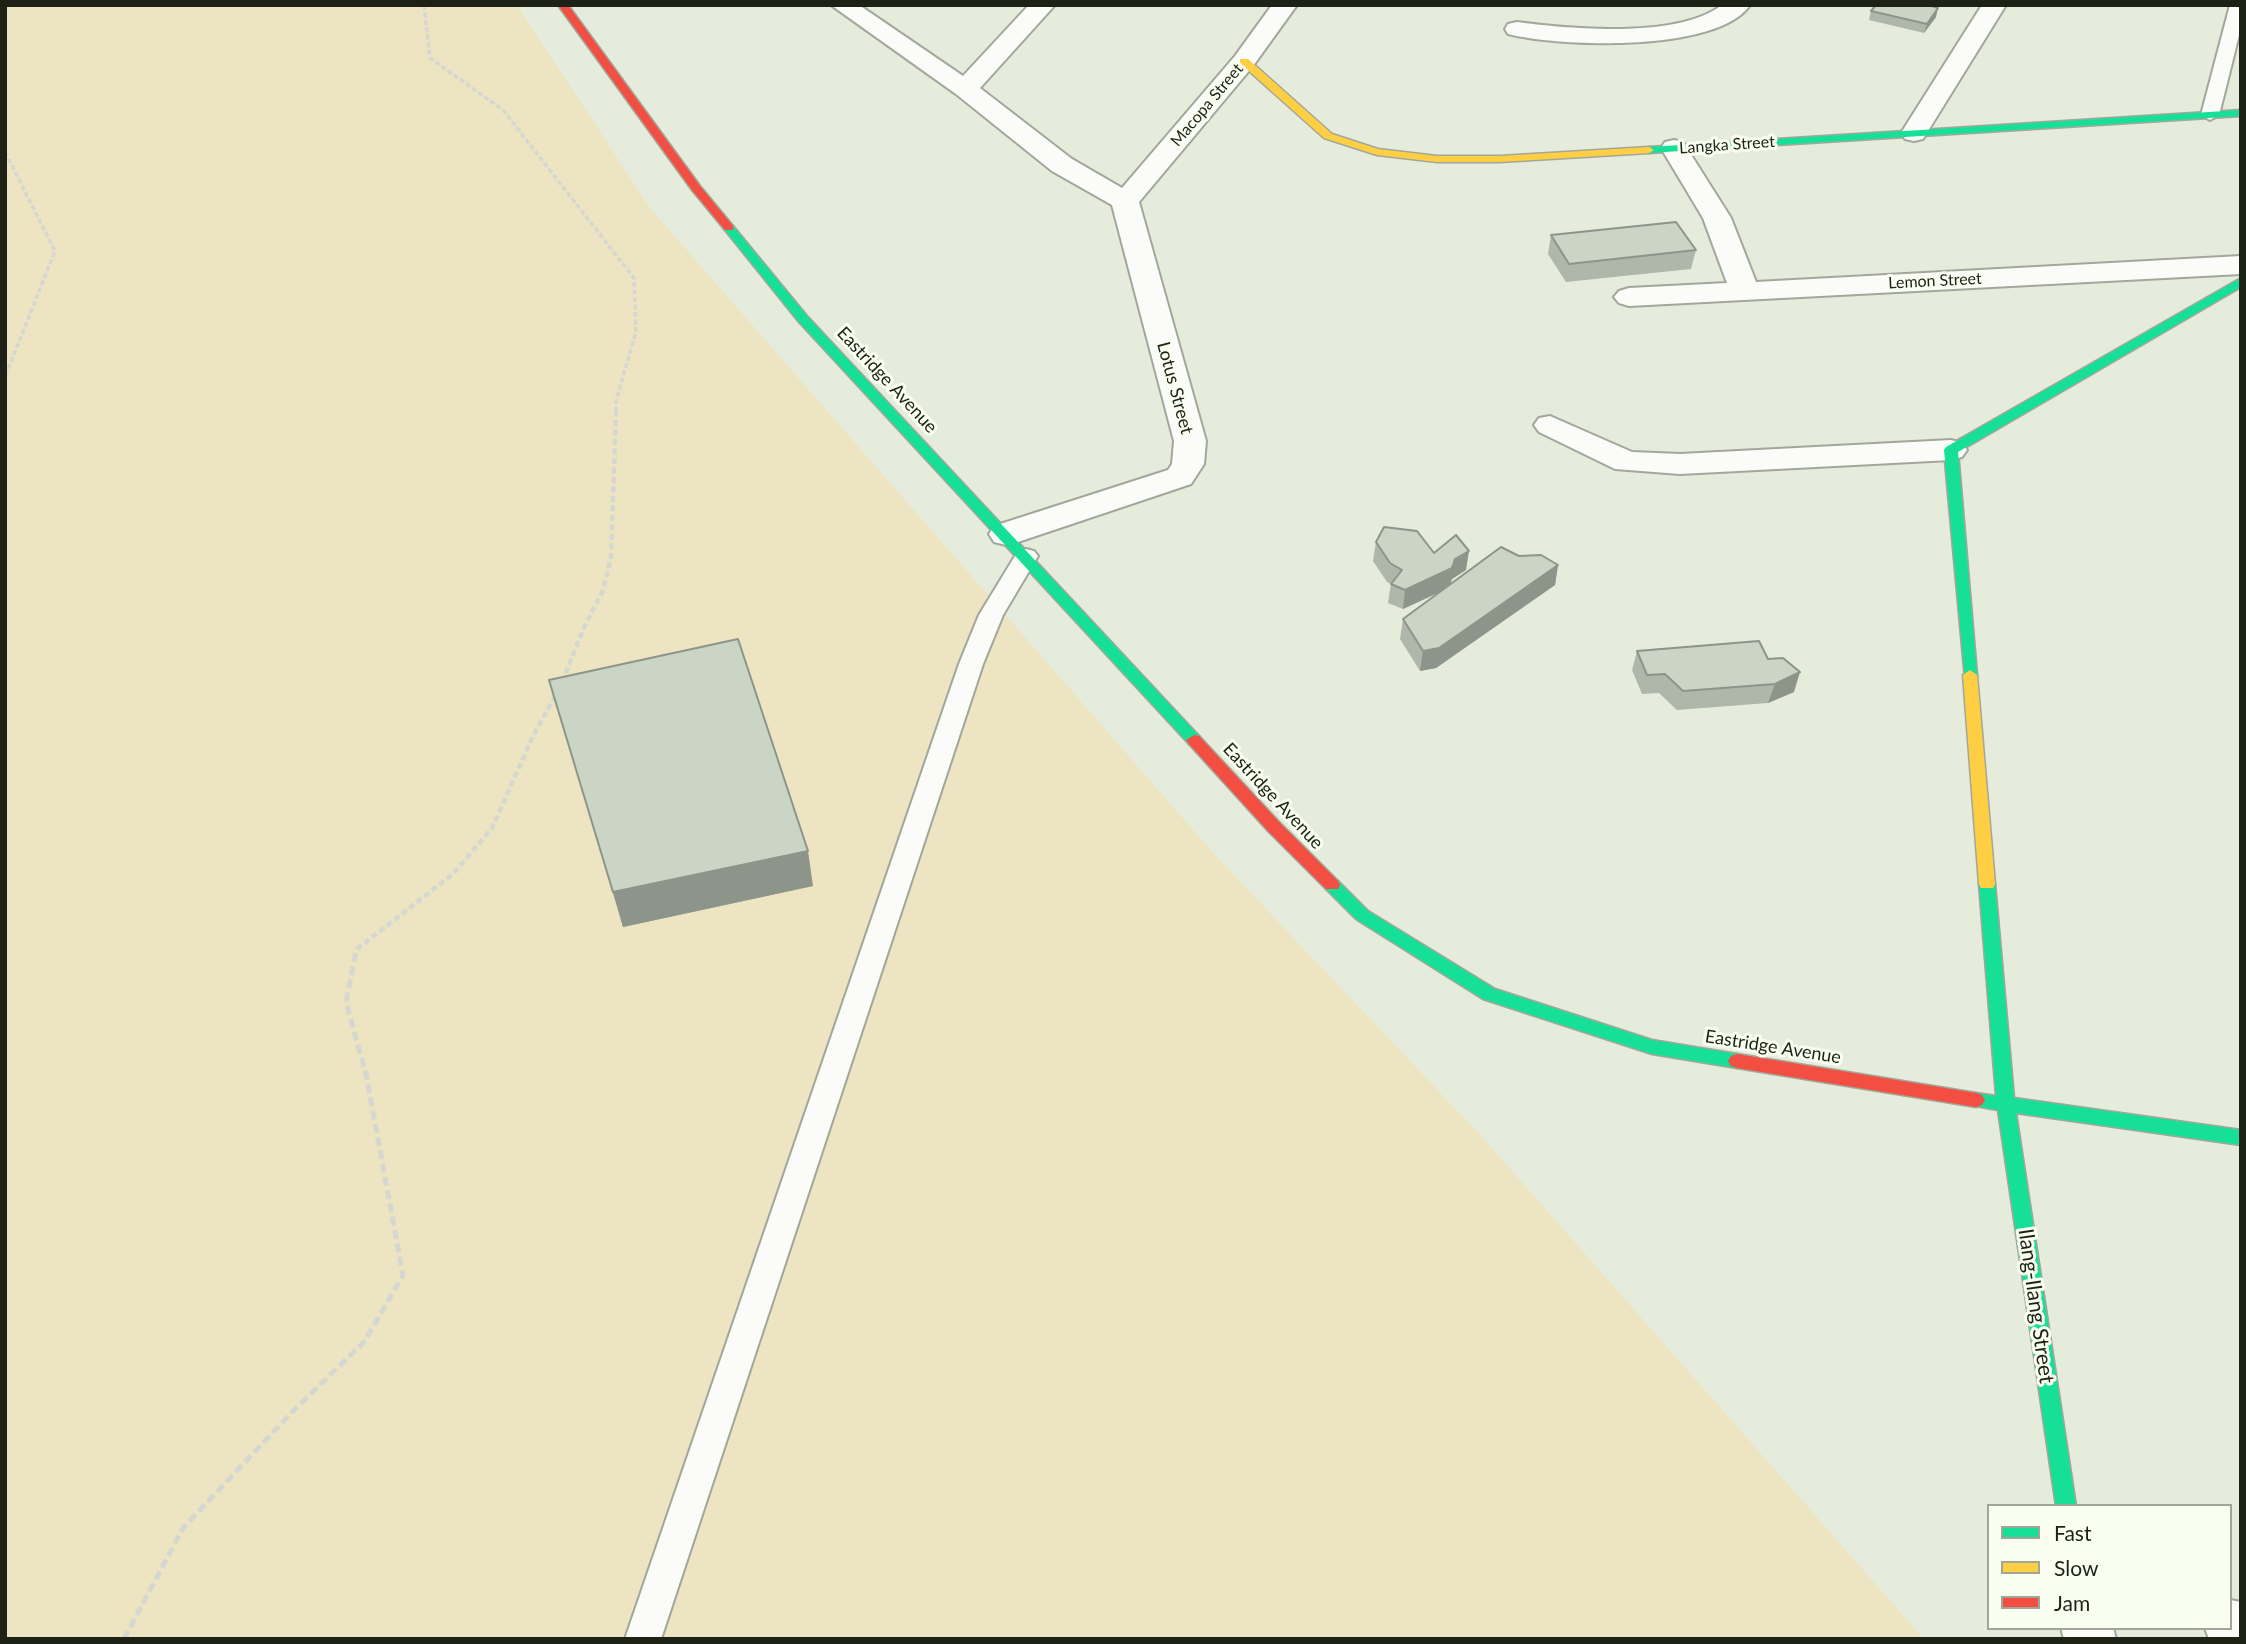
<!DOCTYPE html>
<html>
<head>
<meta charset="utf-8">
<style>
	body { margin:0 }
	#map { position:relative; width:2246px; height:1644px; overflow:hidden; background:#e6ecdb; font-family:Lato,sans-serif }
	canvas { display:block }
	.frame { position:absolute; inset:0; border:7px solid #1e2216; pointer-events:none }
	.legend { position:absolute; left:1987px; top:1504px; width:245px; height:126px; box-sizing:border-box; background:#f9fef1; border:2px solid #a1a699; margin:0; padding:9px 12px; list-style:none; font-size:21px; color:#1e2216 }
	.legend li { display:flex; align-items:center; gap:14px; height:35px }
	.legend b { width:35px; border:2px solid #a1a699 }
</style>
</head>
<body>
<div id="map">
<canvas width="2246" height="1644"></canvas>
<div class="frame"></div>
<ul class="legend">
<li><b style="height:9px;background:#16e098"></b>Fast</li>
<li><b style="height:9px;background:#ffcf43"></b>Slow</li>
<li><b style="height:9px;background:#f24e42"></b>Jam</li>
</ul>
</div>
<script>
const ctx = document.querySelector('canvas').getContext('2d');
ctx.lineJoin = 'round';
function paint(path, color) {
  ctx.fillStyle = color;
  ctx.fill(path, 'evenodd');
}
function stroke(path, color, width, dash) {
  ctx.strokeStyle = color;
  ctx.lineWidth = width;
  ctx.lineCap = dash ? 'butt' : 'round';
  ctx.setLineDash(dash || []);
  ctx.stroke(path);
}
function write(font, color, halo, rows, align = 'center') {
  ctx.font = font + ' Lato,sans-serif';
  ctx.lineWidth = 6;
  ctx.setLineDash([]);
  ctx.textBaseline = 'middle';
  ctx.strokeStyle = halo;
  ctx.fillStyle = color;
  for (const [text, x, y, turn = 0] of rows) {
    ctx.save();
    ctx.translate(x, y);
    ctx.rotate((+turn || 0) * Math.PI / 180);
    ctx.textAlign = isNaN(turn) ? turn : align;
    if (halo) ctx.strokeText(text, 0, 0);
    ctx.fillText(text, 0, 0);
    ctx.restore();
  }
}
paint(new Path2D(`
	M5,5H517L650,208L1215,855L1483,1138L1924,1639H5Z`), '#ede4c2');
const lane = new Path2D(`
	M2230,5H2241V27L2219,115L2210,120L2201,115Z
	M1026,549L1034,551L1038,556L1003,615L983,664L661,1639H625L959,664L979,615L1018,551Z`);
const street = new Path2D(`
	M831,5H859L963,76L1029,5H1055L980,88L1072,159L1122,188L1235,56L1272,5H1297L1253,66L1139,202L1206,441L1204,464L1191,484L1018,542L1006,545L994,542L989,534L994,526L1168,470L1172,464L1174,441L1112,205L1052,171L956,94Z
	M1722,5H1750C1717,53 1559,47 1508,34L1505,29L1508,24L1517,22C1570,29 1678,39 1722,5Z
	M1982,5H2006L1923,139L1914,141L1905,139L1901,133Z
	M1674,140L1683,142L1731,218L1756,282L2241,256V274L1629,306L1619,303L1614,297L1619,291L1629,288L1727,283L1703,218L1661,148L1665,142Z
	M1550,416L1632,452L1680,454L1951,440L1962,443L1967,450L1962,457L1951,460L1680,474L1615,469L1539,432L1534,425L1539,418Z
	M2230,1600L2241,1602V1639H2209L2205,1628H2230Z
	M2061,1628H2113L2116,1639H2064Z`);
const fast = new Path2D(`
	M2241,110V116L1649,153L1644,150L1649,147Z
	M729,225L733,226L807,316L1199,736L1202,740L1199,744H1189L799,322L725,230L723,228Z
	M2241,278V287L1958,452L1977,675L1975,679H1965L1944,450L1946,447Z
	M1987,878L1993,880L1995,884L2014,1098L2241,1130V1145L2016,1113L2076,1506H2056L1998,1110L1970,1105L1967,1100L1970,1095L1976,1093L1996,1096L1979,884L1981,880Z
	M1332,879L1338,881L1368,911L1495,989L1652,1040L1737,1054L1743,1056L1746,1061L1743,1066L1737,1068L1652,1054L1483,999L1356,919L1326,889L1324,885L1326,881Z`);
const slow = new Path2D(`
	M1240,59H1248L1332,134L1378,149L1437,156H1500L1649,147L1654,150L1649,153L1500,162H1437L1377,155L1324,138L1240,63Z
	M1970,670L1977,675L1995,884L1993,888H1981L1979,884L1963,675Z`);
const jam = new Path2D(`
	M558,5H568L700,186L733,226V230H725L692,190Z
	M1194,735L1199,736L1280,823L1338,881L1340,885L1338,889H1326L1268,831L1189,744L1186,740Z
	M1737,1054L1976,1093L1982,1095L1985,1100L1982,1105L1976,1107L1737,1068L1731,1066L1728,1061L1731,1056Z`);
stroke(lane, '#a2a79a', 4);
stroke(street, '#a2a79a', 4);
stroke(fast, '#a2a79a', 3);
stroke(slow, '#a2a79a', 3);
stroke(jam, '#a2a79a', 3);
stroke(new Path2D(`
	M424,5L430,58L503,110L634,278L636,332L616,401V413
	M5,152L55,251L5,377`), '#d5d7d1', 3.5, [5, 2.5]);
stroke(new Path2D(`
	M562,682L585,625L603,591L611,557L616,412
	M357,949L453,874L492,828L534,734L557,693`), '#d5d7d1', 4.5, [6, 3.5]);
stroke(new Path2D(`
	M124,1639L183,1528L293,1411L364,1342L403,1275L366,1074L346,1002L357,947`), '#d5d7d1', 5, [9, 4.5]);
paint(lane, '#fbfcfa');
paint(street, '#fbfcfa');
paint(fast, '#16e098');
paint(slow, '#ffcf43');
paint(jam, '#f24e42');
paint(new Path2D(`
	M1871,11L1936,17L1924,33L1869,20Z
	M1551,235L1696,250L1691,269L1566,282L1548,254Z
	M1376,542L1434,553L1466,570L1452,579L1450,584L1519,556L1558,565L1555,585L1436,668L1420,671L1400,639L1403,619L1441,591L1403,609L1388,603L1391,584L1387,582L1373,561Z
	M1637,651L1768,659L1794,692L1768,703L1677,710L1659,693L1642,694L1632,670Z
	M549,680L813,886L623,927Z`), '#aeb7a9');
paint(new Path2D(`
	M1938,8L1936,17L1924,33L1927,24Z
	M1469,551L1466,570L1452,579L1449,588L1403,609L1405,590Z
	M1558,565L1555,585L1436,668L1420,671L1423,651Z
	M1800,672L1794,692L1768,703L1775,684Z
	M808,851L813,886L623,927L613,892Z`), '#8d958a');
const building = new Path2D(`
	M1876,5H1928L1938,8L1927,24L1871,11Z
	M1676,222L1696,250L1569,264L1551,235Z
	M1384,527L1417,531L1434,553L1456,535L1469,551L1455,559L1452,568L1405,590L1391,584L1402,570L1390,563L1376,542Z
	M1501,547L1519,556L1541,555L1558,565L1439,648L1423,651L1403,619Z
	M738,639L808,851L613,892L549,680Z
	M1759,641L1768,659L1783,658L1800,672L1775,684L1683,691L1665,674L1647,675L1637,651Z`);
paint(building, '#cad5c5');
stroke(building, '#8d958a', 2);
write('16px', '#1e2216', '#f9fef1', [
	["Macopa Street",1207,105,-50],
	["Langka Street",1727,145,-4],
	["Lemon Street",1935,281,-3]
]);
write('18px', '#1e2216', '#f9fef1', [
	["Eastridge Avenue",887,380,47],
	["Lotus Street",1175,388,75],
	["Eastridge Avenue",1273,796,47],
	["Eastridge Avenue",1773,1047,9]
]);
write('21px', '#1e2216', '#f9fef1', [
	["Ilang-Ilang Street",2036,1306,82]
]);
</script>
</body>
</html>
